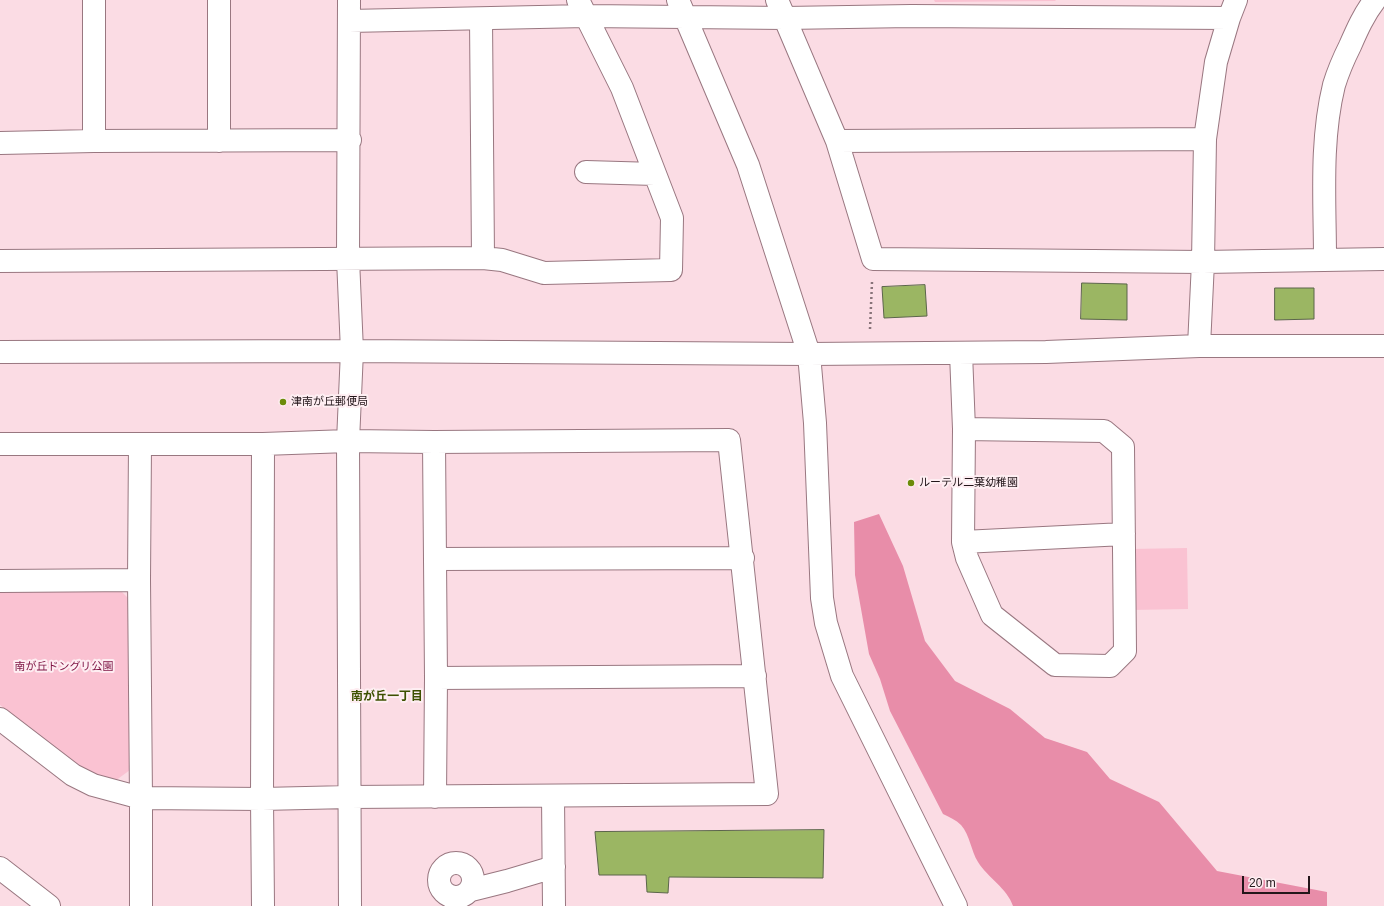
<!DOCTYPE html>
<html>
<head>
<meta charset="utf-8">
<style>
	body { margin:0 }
	#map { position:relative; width:1384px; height:906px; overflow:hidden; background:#fbdce4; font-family:Arial,sans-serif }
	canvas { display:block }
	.scale { position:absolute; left:1242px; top:876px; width:68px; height:18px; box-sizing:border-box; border:2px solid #221519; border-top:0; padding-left:5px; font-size:12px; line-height:14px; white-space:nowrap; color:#221519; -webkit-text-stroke:3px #feeef2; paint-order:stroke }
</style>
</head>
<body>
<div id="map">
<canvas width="1384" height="906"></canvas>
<div class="scale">20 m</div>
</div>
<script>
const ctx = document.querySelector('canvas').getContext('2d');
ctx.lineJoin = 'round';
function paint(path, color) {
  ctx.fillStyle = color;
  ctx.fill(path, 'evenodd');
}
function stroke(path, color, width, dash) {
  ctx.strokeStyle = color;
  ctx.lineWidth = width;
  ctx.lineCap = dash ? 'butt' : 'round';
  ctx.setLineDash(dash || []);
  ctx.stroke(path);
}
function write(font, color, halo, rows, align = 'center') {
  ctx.font = font + ' Arial,"Noto Sans JP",sans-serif';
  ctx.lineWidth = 4;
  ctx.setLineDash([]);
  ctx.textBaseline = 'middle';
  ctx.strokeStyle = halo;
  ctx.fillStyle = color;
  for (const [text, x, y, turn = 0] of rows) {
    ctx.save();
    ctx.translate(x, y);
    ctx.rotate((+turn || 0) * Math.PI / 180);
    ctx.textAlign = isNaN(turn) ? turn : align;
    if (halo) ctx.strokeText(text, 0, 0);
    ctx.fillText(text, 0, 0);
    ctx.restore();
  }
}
paint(new Path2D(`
	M934,0H1056L1055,1L935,2Z
	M1187,548L1188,609L1131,610L1130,549Z
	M117,587L129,599L130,770L115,781L93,773L80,766L0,705V590Z`), '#fac2d2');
paint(new Path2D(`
	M879,514L903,566L925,641L955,681L1010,709L1045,738L1087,752L1110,779L1159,802L1217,871L1327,892V906H1013C1007,888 988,878 978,862C971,851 970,835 961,825C956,820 949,817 943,814L890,711L880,679L869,654L855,575L854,522Z`), '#e88da9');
const building = new Path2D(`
	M1082,283L1127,284V320L1081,319Z
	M925,285L927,316L884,318L882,287Z
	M1275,288H1314V319L1275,320Z
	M824,830L823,878L669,877L668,893L647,892L646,875H599L595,832Z`);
paint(building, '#9bb663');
stroke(building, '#5b654a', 1);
const minor = new Path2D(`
	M94,0V141
	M219,0V141
	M349,0L348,259L352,351L348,441L350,906
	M678,0L748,165L809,354L815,423L822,598L826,623L842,676L956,906
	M777,0L837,141L873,259L1203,262L1384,259
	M481,19L483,258
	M349,21L586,16L785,18L911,16L1229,18
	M837,141L1205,139
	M0,143L94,141L350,140
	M586,172L655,174
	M1325,259C1325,202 1320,142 1334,85C1338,72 1344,58 1350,46C1357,30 1364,14 1375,0
	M0,261L483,258L502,260L544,273L671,270L672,218L622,88L578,0
	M1199,346L1203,262L1205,139L1216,62L1229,18L1236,0
	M0,352L352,351L809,354L1046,352L1199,346H1384
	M961,353L964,429L963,542L967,558L992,615L1055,665L1110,666L1125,651L1123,447L1104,431L964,429
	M434,442L436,678L435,797
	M0,444H263L348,441L434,442L729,440L767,794L349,797L262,799L141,798L93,785L73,775L0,719
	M140,444L139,580L141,798V906
	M263,444L262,799L263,906
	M963,542L1124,534
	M435,559L743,558
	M0,581L139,580
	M436,678L755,676
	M553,796L554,906
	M439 880a17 17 0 1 1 34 0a17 17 0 1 1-34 0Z
	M0,868L49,906
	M471,890L507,881L554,867`);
stroke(minor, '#997780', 24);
stroke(new Path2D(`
	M870,329L872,282`), '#887379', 2.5, [2, 3]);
stroke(minor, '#fff', 22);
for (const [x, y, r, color] of [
	[283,402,4,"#6c8b09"],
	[911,483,4,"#6c8b09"]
]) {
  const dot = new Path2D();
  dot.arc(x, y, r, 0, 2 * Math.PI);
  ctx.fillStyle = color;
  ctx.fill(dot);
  stroke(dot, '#feeef2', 1.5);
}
write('11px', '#221519', '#feeef2', [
	["津南が丘郵便局",291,402],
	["ルーテル二葉幼稚園",919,483]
], 'left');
write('11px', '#7d1242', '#feeef2', [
	["南が丘ドングリ公園",64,667]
]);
write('bold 12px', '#3d5000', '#feeef2', [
	["南が丘一丁目",387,697]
]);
</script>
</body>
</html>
